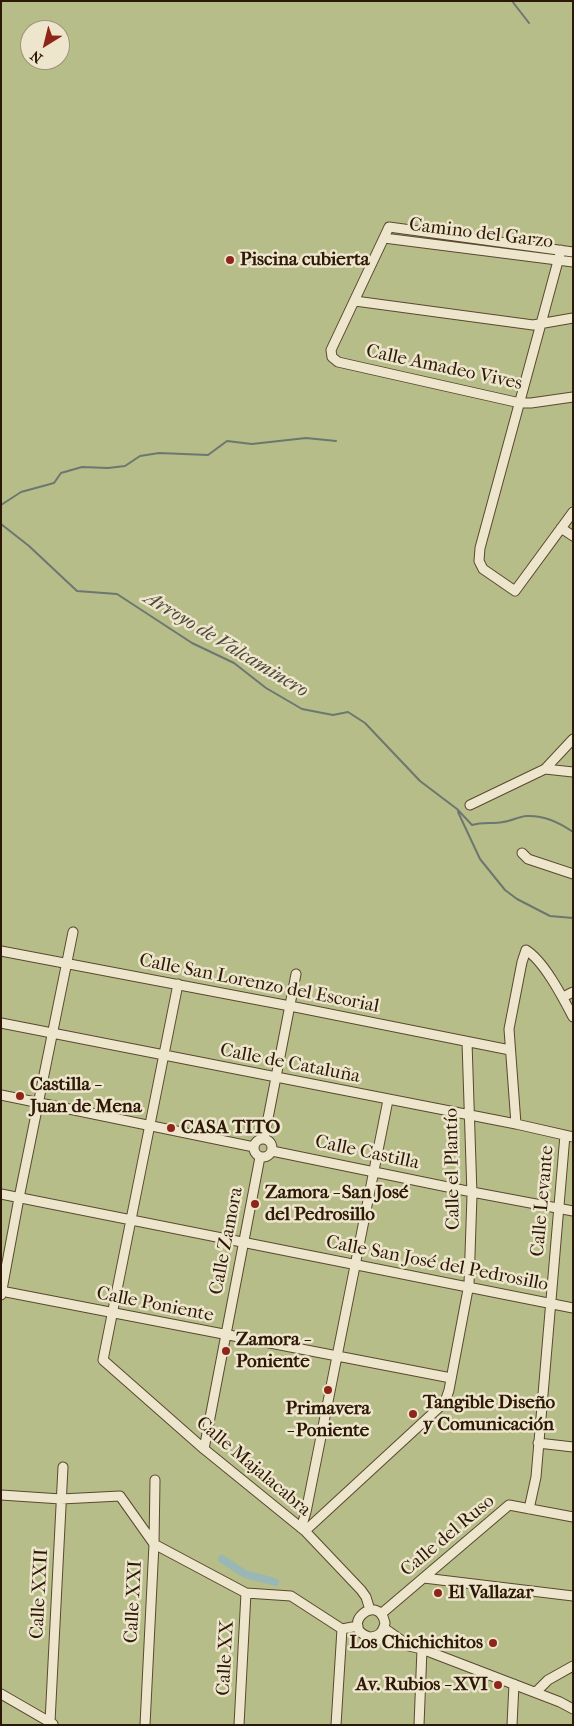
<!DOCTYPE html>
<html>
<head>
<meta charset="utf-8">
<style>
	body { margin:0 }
	#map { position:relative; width:574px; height:1726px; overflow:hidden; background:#e3d7b1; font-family:"IM FELL French Canon",serif }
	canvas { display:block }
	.frame { position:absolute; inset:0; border:2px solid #2d1805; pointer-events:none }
	.north { position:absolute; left:20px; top:20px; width:50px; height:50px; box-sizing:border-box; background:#ede5cc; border:1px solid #a0937c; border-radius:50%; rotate:216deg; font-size:14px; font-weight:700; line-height:20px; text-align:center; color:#2d1805 }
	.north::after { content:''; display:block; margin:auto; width:18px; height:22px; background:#8f2418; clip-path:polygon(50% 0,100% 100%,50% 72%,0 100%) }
</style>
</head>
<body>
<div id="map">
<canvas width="574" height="1726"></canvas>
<div class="frame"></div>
<div class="north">N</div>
</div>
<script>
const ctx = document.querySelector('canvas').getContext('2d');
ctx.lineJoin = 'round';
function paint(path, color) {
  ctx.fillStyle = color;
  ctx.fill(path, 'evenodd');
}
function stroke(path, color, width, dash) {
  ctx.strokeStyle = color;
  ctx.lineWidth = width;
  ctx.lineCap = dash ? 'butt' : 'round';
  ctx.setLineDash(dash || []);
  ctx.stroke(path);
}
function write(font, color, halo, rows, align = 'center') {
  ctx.font = font + ' "IM FELL French Canon",serif';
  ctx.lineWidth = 5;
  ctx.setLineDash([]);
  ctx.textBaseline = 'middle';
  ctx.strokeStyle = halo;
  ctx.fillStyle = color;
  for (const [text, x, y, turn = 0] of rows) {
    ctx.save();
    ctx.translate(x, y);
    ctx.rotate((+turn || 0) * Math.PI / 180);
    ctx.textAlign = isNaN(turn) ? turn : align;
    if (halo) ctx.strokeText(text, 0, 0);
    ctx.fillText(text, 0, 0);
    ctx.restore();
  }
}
paint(new Path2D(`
	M1,1H573V1725H1ZM30,30H60V60H30Z`), '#b6bd89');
stroke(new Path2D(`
	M512,1L529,23
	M1,505L21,492L54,483L61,473L82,467L108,468L125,466L140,456L159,453L208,455L227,441L252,444L306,438L336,441
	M1,524L29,546L77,591L117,594L192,643L234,663L266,688L302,709L333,715L348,712L365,723L420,781L457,809L472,825C483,822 493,824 503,822C511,821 518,817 526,816C543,815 559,822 573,832
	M458,812L480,859L505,890L517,899L550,916L573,918`), '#6d776f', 2);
stroke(new Path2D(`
	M222,1559L245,1574L275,1582`), '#98b7b5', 8);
const minor = new Path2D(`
	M384,238L573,262
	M561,250L480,548L479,561L483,569L515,591L573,512
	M573,252L389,227L331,350L332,357L338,362L520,403H531L573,397
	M355,301L533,325L573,318
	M561,528L573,536
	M545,769L573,772
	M470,805L545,769L573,739
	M522,853L528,859L573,874
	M1,951L290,1006L510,1050
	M178,984L103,1360L204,1449L305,1531L361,1590L366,1597L370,1610
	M563,997L573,992
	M1,1023L516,1124L573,1137
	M1,1095L254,1147
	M516,1124L509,1029L522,962L526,950C544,961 563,998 573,1017
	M254 1148a9 9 0 1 1 18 0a9 9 0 1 1-18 0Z
	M264,1139L296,974
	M272,1151L472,1192L573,1211
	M1,1194L573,1308
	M1,1291L451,1378
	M1,1295L19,1198L73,932
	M538,1443L573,1447
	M204,1449L260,1157
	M1,1495L61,1499L120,1496L154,1544L246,1593L291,1596L342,1629L358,1626
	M529,1509L536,1477L565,1135
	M301,1528L306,1512L388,1100
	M305,1531L445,1402L449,1390L469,1284L472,1195L467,1042
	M424,1578L573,1596
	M381,1614L509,1505L573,1517
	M384,1628L405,1643
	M369,1637C379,1637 383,1632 385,1623C378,1591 338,1626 369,1637L422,1649L560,1702L573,1709
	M536,1692L548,1680L573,1666
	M1,1694L53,1724
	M50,1722L63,1467
	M145,1725L154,1544L155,1480
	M239,1725L246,1593
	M336,1725L342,1629
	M419,1725L422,1649
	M512,1725L514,1684`);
stroke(minor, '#5a4830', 11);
stroke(minor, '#ede5cc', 9);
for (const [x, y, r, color] of [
	[230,260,5,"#8f2418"],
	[20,1096,5,"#8f2418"],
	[171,1128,5,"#8f2418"],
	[255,1204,5,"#8f2418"],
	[226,1351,5,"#8f2418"],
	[328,1390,5,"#8f2418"],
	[413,1414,5,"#8f2418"],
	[438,1593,5,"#8f2418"],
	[493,1643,5,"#8f2418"],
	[498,1685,5,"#8f2418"]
]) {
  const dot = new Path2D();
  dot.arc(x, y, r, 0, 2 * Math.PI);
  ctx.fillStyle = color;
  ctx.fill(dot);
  stroke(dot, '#ede5cc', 2);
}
write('19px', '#2d1805', '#ede5cc', [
	["Camino del Garzo",481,234,7],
	["Calle Amadeo Vives",444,368,12],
	["Calle San Lorenzo del Escorial",259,984,11],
	["Calle de Cataluña",290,1064,11],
	["Calle Castilla",367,1153,12],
	["Calle el Plantío",453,1169,-91],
	["Calle Levante",543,1201,-85],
	["Calle Zamora",227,1241,-79],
	["Calle San José del Pedrosillo",437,1264,11],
	["Calle Poniente",155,1305,11],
	["Calle Majalacabra",253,1467,40],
	["Calle del Ruso",448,1536,-40],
	["Calle XXII",40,1594,-87],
	["Calle XXI",134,1602,-87],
	["Calle XX",226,1658,-87]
]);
write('bold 19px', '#2d1805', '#ede5cc', [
	["Piscina cubierta",240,260],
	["Castilla -",30,1085],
	["Juan de Mena",30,1107],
	["CASA TITO",181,1128],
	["Zamora - San José",265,1193],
	["del Pedrosillo",265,1215],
	["Zamora -",236,1340],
	["Poniente",236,1362],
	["Tangible Diseño",423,1403],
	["y Comunicación",423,1425],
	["Primavera",328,1409,"center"],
	["- Poniente",328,1431,"center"],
	["El Vallazar",448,1593],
	["Los Chichichitos",483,1643,"right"],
	["Av. Rubios - XVI",488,1685,"right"]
], 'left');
write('italic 20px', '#4d483a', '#ede5cc', [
	["Arroyo de Valcaminero",226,645,31]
]);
</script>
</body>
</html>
